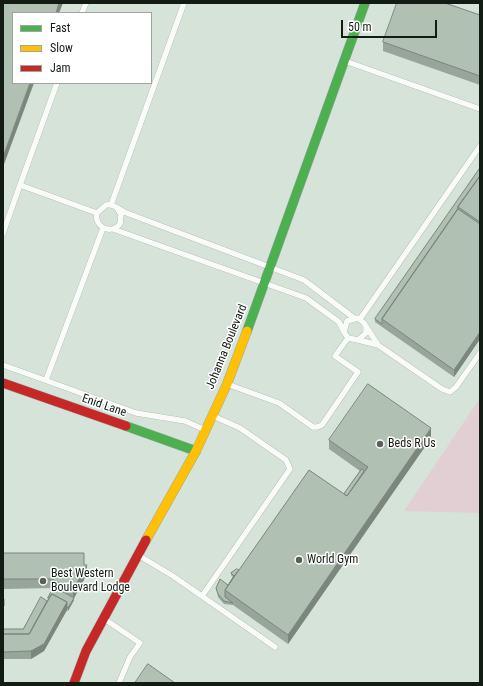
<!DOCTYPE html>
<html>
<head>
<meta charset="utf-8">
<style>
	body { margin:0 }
	#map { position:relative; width:483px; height:686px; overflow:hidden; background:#d6e3d8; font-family:"Roboto Condensed",sans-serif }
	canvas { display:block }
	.frame { position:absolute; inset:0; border:4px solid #121b14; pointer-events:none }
	.legend { position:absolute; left:12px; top:12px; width:140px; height:72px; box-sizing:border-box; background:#fff; border:1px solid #a0a4a1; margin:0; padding:5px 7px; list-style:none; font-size:12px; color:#121b14 }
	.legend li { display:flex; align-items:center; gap:8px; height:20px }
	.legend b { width:20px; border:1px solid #a0a4a1 }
	.scale { position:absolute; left:341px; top:20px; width:96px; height:18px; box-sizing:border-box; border:2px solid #121b14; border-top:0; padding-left:5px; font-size:12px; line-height:14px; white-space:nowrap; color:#121b14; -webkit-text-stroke:3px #fff; paint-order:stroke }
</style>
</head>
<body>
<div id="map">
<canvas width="483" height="686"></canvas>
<div class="frame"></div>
<ul class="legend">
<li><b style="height:5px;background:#4caf50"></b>Fast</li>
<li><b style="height:5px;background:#ffc107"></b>Slow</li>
<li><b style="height:5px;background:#c62828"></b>Jam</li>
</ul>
<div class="scale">50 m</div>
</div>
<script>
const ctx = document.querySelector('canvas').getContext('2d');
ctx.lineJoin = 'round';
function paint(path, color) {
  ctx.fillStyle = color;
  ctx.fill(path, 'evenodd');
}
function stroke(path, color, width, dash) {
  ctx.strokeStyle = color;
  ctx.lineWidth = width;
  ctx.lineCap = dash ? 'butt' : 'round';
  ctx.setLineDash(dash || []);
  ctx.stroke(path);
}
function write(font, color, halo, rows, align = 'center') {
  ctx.font = font + ' "Roboto Condensed",sans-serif';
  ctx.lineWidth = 3;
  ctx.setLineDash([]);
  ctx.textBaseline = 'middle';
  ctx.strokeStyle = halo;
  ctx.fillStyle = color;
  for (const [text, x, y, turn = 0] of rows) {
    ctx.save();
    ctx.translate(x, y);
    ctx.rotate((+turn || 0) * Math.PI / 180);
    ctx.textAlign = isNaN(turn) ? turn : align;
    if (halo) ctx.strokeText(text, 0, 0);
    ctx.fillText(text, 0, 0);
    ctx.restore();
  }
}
paint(new Path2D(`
	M480,398V513L404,511Z`), '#e1cfd3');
const lane = new Path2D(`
	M82,13L86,3
	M345,61L480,109
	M20,185L57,83
	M111,205L184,3
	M117,208L121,215L120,224C110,235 94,227 97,213L106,205C113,204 118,208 124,212L304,280L354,318
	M113,229L306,298L339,322L344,332
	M3,233L20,185L97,213
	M360,319L480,146
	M358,340L378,345L364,323L358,318L347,321L344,332L348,338L358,340L366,333V326
	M378,345L442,389L450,392L456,387L480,353
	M3,365L136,413L185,421L205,430
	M46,380L103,228
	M227,384L279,403L313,427H317L322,425L358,372L335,356L348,338
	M138,555L173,576L275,647
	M202,596L290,469L286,460L240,428L213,416
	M103,618L140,643L130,657L119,683`);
const fast = new Path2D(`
	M247,331L365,3
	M126,426L196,451`);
const slow = new Path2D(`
	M146,540L196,451L227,384L247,331`);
const jam = new Path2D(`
	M3,383L126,426
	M74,683L86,651L146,540`);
stroke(lane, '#9da79f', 6);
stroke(fast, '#9da79f', 10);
stroke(slow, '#9da79f', 10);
stroke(jam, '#9da79f', 10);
stroke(lane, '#f9fbf9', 5.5);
stroke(fast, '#4caf50', 9);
stroke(slow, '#ffc107', 9);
stroke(jam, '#c62828', 9);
paint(new Path2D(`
	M480,15V85L383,51V42Z
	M480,168V339L454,377L375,322V319Z
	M431,438L288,644L233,605L224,604L218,597L216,588L228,585L233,577L231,575V573L239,570L344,494L360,471L329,449V440Z
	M3,553L84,565L87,574L74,598V600L68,611L67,610L44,651L31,659H3V629H23L47,601L48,598L53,589L52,588L3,589Z`), '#97a59a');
paint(new Path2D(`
	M59,3H63L59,13H56Z
	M30,83H34L3,167V157Z
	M480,332V339L454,377V370Z
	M431,428V438L288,644V635Z
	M87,565V574L73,600V590Z
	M74,598V600L68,611V608Z
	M67,602V610L44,651L31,659V651Z`), '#7b867d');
const building = new Path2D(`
	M3,3H59L56,13H13V83H30L3,157Z
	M397,3H445L480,15V76L383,42Z
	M480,168V176L458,207V209L382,319V324L375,319Z
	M480,176V222L458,207Z
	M458,209L480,224V332L454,370L382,319Z
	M368,384L431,428L288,635L225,590L309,470L347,496L368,467L329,440Z
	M362,469L364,471L347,496L344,494Z
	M3,553H84V565H87L73,590L52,579H3Z
	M237,569L239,570L234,576L231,573Z
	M234,576L225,590V597L233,603L224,601L218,594L216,588L220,579L228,585Z
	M54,587L74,598L68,608L67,607V602L52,594L49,598H48Z
	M52,594L67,602L44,644L31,651L3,652V634H29Z
	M41,597L47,601L29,634H3V629H23Z
	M3,599H4V606H3Z
	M148,664L175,683H135Z`);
paint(building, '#b0c0b3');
stroke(building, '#7b867d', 1);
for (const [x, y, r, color] of [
	[380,444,4,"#576159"],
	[299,560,4,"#576159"],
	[43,581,4,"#576159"]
]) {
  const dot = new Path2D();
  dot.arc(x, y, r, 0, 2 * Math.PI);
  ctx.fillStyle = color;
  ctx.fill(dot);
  stroke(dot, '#fff', 1.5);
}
write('12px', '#121b14', '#fff', [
	["Johanna Boulevard",227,347,-68],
	["Enid Lane",104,406,19]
]);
write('12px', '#121b14', '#fff', [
	["Beds R Us",388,444],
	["World Gym",307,560],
	["Best Western",51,574],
	["Boulevard Lodge",51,588]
], 'left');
</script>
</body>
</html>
